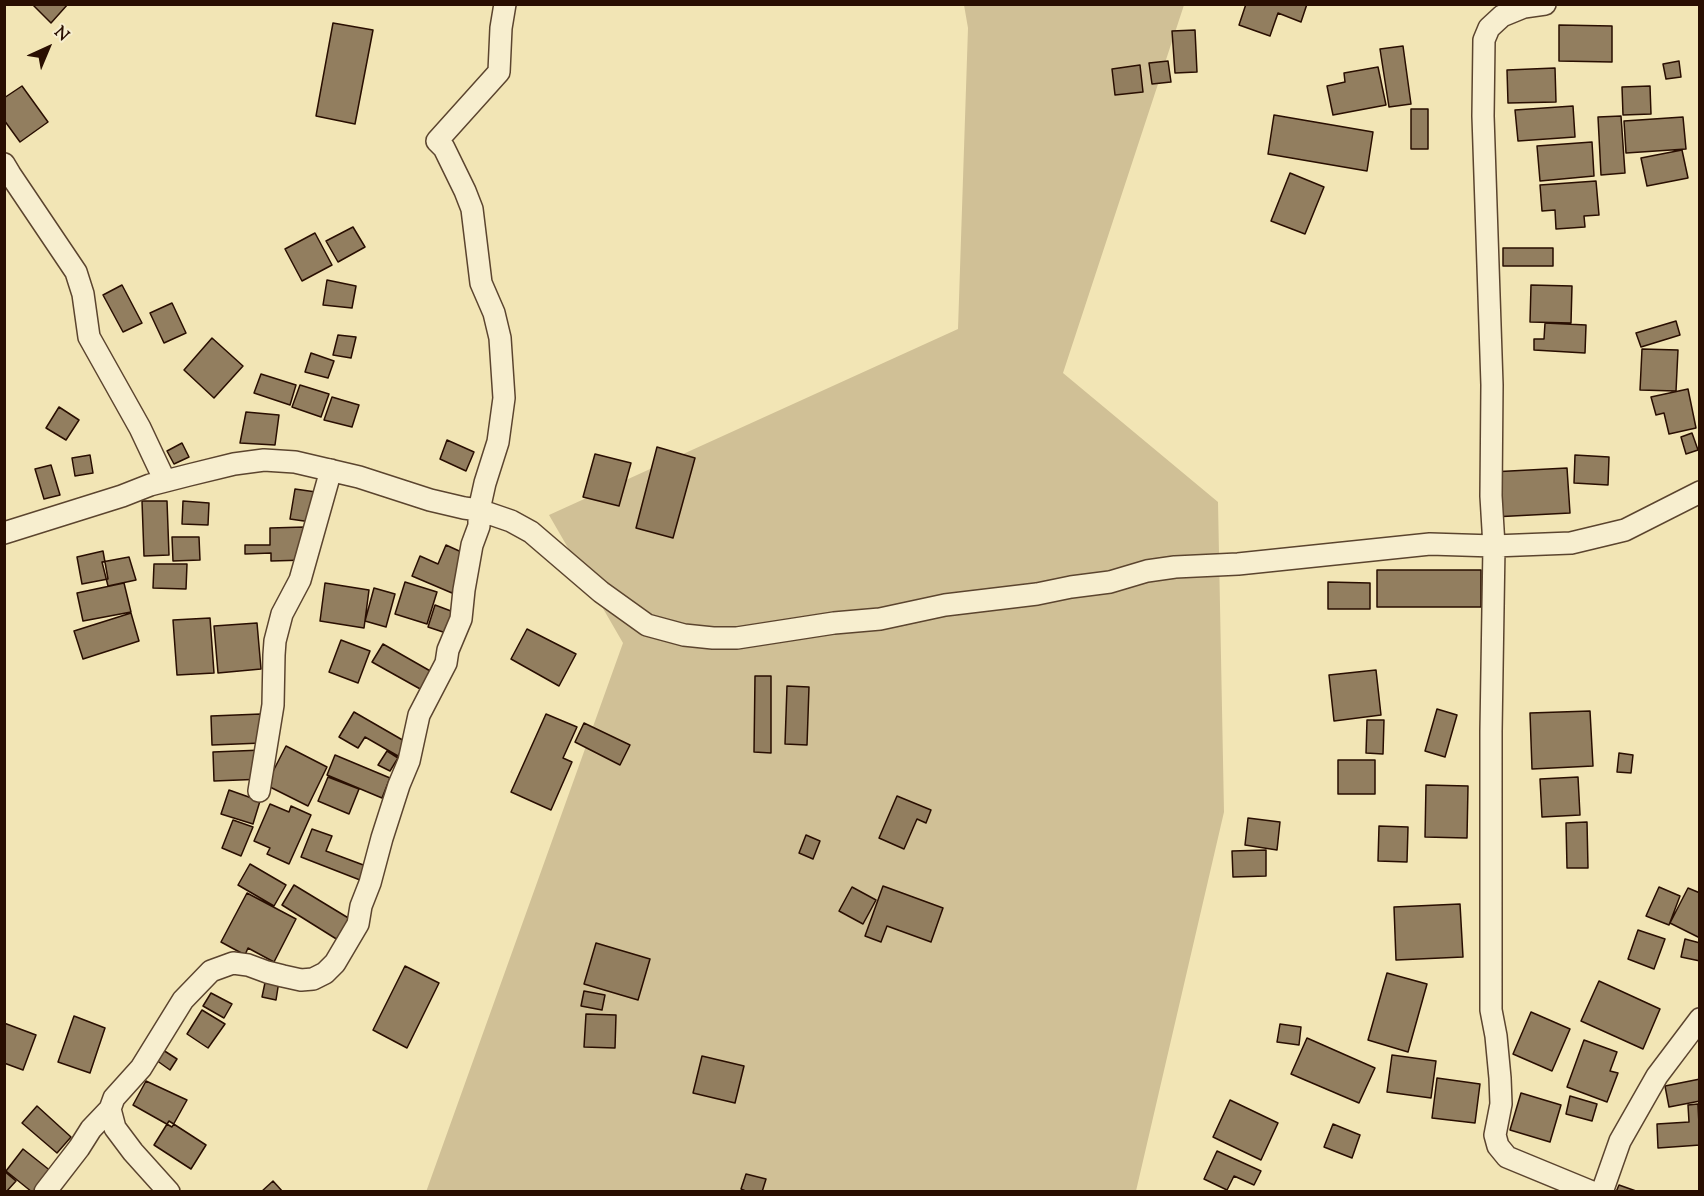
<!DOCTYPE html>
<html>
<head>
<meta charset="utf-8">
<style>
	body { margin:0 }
	#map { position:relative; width:1704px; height:1196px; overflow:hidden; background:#f2e5b5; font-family:"Sorts Mill Goudy",serif }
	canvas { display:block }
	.frame { position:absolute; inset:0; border:6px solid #290e01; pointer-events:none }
	.north { position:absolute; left:18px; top:18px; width:60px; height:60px; -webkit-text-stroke:4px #f7eecf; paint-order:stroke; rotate:44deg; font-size:16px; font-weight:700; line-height:24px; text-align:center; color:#290e01 }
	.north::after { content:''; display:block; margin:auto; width:21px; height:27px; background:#290e01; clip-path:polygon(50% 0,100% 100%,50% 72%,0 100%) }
</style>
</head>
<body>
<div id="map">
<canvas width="1704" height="1196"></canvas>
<div class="frame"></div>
<div class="north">N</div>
</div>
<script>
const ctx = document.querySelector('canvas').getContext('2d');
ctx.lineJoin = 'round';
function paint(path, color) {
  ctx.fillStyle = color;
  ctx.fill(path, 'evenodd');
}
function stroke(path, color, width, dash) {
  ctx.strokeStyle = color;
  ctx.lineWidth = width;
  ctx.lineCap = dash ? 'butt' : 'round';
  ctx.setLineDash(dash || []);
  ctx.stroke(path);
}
paint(new Path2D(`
	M964,5H1184L1063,373L1218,502L1224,812L1136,1191L426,1192L623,643L549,515L958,329L968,28Z`), '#d0c096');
const building = new Path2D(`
	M32,4H68L51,23Z
	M1246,4H1307L1301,22L1278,13L1270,36L1239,25Z
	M333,23L373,30L355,124L316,116Z
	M1559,25L1612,26V62L1559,61Z
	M1195,30L1197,72L1175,73L1172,31Z
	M1403,46L1411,104L1389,107L1380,49Z
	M1168,61L1171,82L1152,84L1149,63Z
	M1679,61L1681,77L1666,79L1663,64Z
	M1140,65L1143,92L1115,95L1112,69Z
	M1378,67L1386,105L1333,115L1327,86L1345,82L1344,73Z
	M1555,68L1556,102L1508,103L1507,70Z
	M22,86L48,122L20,142L4,120V98Z
	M1650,86L1651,114L1623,115L1622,87Z
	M1573,106L1575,137L1518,141L1515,110Z
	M1411,109H1428V149H1411Z
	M1274,115L1373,132L1367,171L1268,154Z
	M1621,116L1625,173L1601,175L1598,117Z
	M1683,117L1686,149L1626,153L1624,121Z
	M1592,142L1594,176L1540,181L1537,146Z
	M1682,150L1688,178L1647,186L1641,158Z
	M1290,173L1324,187L1305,234L1271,221Z
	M1596,181L1599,215L1584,216L1585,227L1556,229L1555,210L1542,211L1540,185Z
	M353,227L365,247L338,262L326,241Z
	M315,233L332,265L302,281L285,249Z
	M1503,248H1553V266H1503Z
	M327,280L356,286L352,308L323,305Z
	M122,285L142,323L123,332L103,295Z
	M1531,285L1572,286L1571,323L1530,322Z
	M172,303L186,333L164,343L150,313Z
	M1676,321L1680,335L1641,347L1636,333Z
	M1545,323L1586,325L1585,353L1534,350V339H1544Z
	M338,335L356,337L351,358L333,355Z
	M212,338L243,366L214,398L184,370Z
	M1642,349L1678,350L1676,391L1640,390Z
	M311,353L334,361L328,378L305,372Z
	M261,374L296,385L290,405L254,393Z
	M300,385L329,394L321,417L292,407Z
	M1688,389L1696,428L1669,434L1664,413L1656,415L1651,397Z
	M332,397L359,405L352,427L324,420Z
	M59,407L79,420L66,440L46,428Z
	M246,412L279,415L275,445L240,443Z
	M1692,433L1698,450L1686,454L1681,437Z
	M447,440L474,452L466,471L440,459Z
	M182,443L189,457L174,464L167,451Z
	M657,447L695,458L673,538L636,528Z
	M595,454L631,463L619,506L583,497Z
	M90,455L93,473L75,476L72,458Z
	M1575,455L1609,457L1608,485L1574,483Z
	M51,465L60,495L44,499L35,469Z
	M1567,468L1570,513L1493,517L1491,472Z
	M295,489L316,492L311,522L290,519Z
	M142,501H167L169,555L144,556Z
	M183,501L209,503L208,525L182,524Z
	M305,527L306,560L271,561V553L245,554V545H270V528Z
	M172,537H199L200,560L173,561Z
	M446,545L468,555L452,593L412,576L420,556L438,564Z
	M103,551L108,579L82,584L77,557Z
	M129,557L136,580L108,586L102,562Z
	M154,564H187L186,589L153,588Z
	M1377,570H1481V607H1377Z
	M405,582L437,592L427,624L395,614Z
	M1328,582L1370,583V609H1328Z
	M124,583L131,612L83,621L77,593Z
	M325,583L369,590L364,628L320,621Z
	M374,588L395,594L386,627L365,621Z
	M435,605L459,614L452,635L428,627Z
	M131,613L139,641L83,659L74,631Z
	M210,618L214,673L177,675L173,620Z
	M257,623L261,669L218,673L214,626Z
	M527,629L576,654L559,686L511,659Z
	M341,640L370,651L358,683L329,672Z
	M383,644L432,672L422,690L372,662Z
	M1376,670L1381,715L1334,721L1329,675Z
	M755,676H771V753L754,752Z
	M787,686L809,687L807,745L785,744Z
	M1437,709L1457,715L1445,757L1425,751Z
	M1590,711L1593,766L1532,769L1530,713Z
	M354,712L406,742L398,756L365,737L358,748L339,737Z
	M261,714L262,743L212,745L211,716Z
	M546,714L577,727L563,758L572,762L551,810L511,792Z
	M1367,720H1384L1383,754L1366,753Z
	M584,723L630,745L620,765L575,742Z
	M286,746L327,767L308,806L266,785Z
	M262,750L264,779L214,781L213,752Z
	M387,751L398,758L390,771L378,765Z
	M1619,753L1633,755L1631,773L1617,772Z
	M335,755L390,778L382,798L327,775Z
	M1338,760H1375V794H1338Z
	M328,777L359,789L349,814L318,801Z
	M1578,777L1580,815L1542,817L1540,779Z
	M1426,785L1468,786L1467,838L1425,837Z
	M229,790L260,801L253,824L221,814Z
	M897,796L931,810L926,823L917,819L904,849L879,838Z
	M270,804L289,812L291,806L311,815L289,864L267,854L270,848L254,841Z
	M1248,818L1280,822L1277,850L1245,845Z
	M233,820L253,827L241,856L222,848Z
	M1587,822L1588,868H1567L1566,823Z
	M1379,826L1408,827L1407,862L1378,861Z
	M312,829L332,836L326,851L366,866L360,880L301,857Z
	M806,835L820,841L813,859L799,853Z
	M1266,850V876L1233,877L1232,851Z
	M250,864L286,885L274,906L238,885Z
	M294,885L350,919L338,940L282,905Z
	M883,886L943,908L931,942L887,926L881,942L865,936Z
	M852,887L876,900L863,924L839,911Z
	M1659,887L1680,896L1669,925L1646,916Z
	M1688,888L1700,893V938L1670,923Z
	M247,893L296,919L274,962L248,948L245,955L221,942Z
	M1460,904L1463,957L1396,960L1394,907Z
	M1638,930L1665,939L1654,969L1628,959Z
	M1685,939L1700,943V961L1681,957Z
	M596,943L650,959L638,1000L584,984Z
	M405,966L439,983L407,1048L373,1030Z
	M1387,973L1427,984L1408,1052L1368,1040Z
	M266,978L279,981L276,1000L262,997Z
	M1599,981L1660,1009L1643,1049L1581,1021Z
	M584,991L605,995L602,1010L581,1006Z
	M211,993L232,1004L224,1018L203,1006Z
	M202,1010L225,1024L208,1048L187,1034Z
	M1531,1012L1570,1029L1552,1071L1513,1054Z
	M586,1014L616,1015L615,1048L584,1047Z
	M74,1016L105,1028L90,1073L58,1062Z
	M4,1023L36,1035L23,1070L4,1063Z
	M1280,1024L1301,1027L1299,1045L1277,1042Z
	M1307,1038L1375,1068L1359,1103L1291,1074Z
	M1584,1040L1617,1052L1610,1071L1618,1073L1607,1102L1567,1087Z
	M163,1050L177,1059L170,1070L156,1060Z
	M1392,1055L1436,1061L1431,1098L1387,1092Z
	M702,1056L744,1066L735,1103L693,1093Z
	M1437,1078L1480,1084L1475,1123L1432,1118Z
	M1700,1079V1101L1669,1107L1665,1086Z
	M146,1081L187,1100L172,1127L133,1105Z
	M1521,1093L1561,1105L1550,1142L1510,1130Z
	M1570,1096L1597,1104L1592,1121L1566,1114Z
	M1230,1100L1278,1123L1261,1160L1213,1137Z
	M1698,1104L1700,1145L1658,1148L1657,1124L1689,1122L1688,1105Z
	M37,1106L71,1137L57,1153L22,1123Z
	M169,1121L206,1145L191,1169L154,1145Z
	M1333,1124L1360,1135L1352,1158L1324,1147Z
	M23,1149L52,1172L36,1192H32L6,1171Z
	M1217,1151L1261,1171L1254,1185L1234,1176L1227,1190L1204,1179Z
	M4,1171L16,1181L6,1192H4Z
	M746,1174L766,1179L762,1192H748L741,1189Z
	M273,1181L283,1192H261Z
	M1619,1185L1636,1191L1616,1192Z`);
paint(building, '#927e5f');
stroke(building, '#290e01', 1.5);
const street = new Path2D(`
	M1545,4L1524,7L1502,16L1489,28L1484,40L1483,116L1492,385L1491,496L1494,546L1491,731V1010L1496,1036L1500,1078L1501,1104L1495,1135L1498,1146L1507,1157L1592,1192
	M4,164L10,174L76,272L83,294L89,337L140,428L165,481
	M4,533L122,496L150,485L189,475L234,464L264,460L295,462L359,477L430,500L464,508L479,510L511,521L531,532L601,592L647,625L684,635L713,638H737L834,623L880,619L945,605L1037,594L1071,587L1110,582L1147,571L1175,567L1238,564L1430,544L1494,546L1571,543L1625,530L1700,492
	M259,791L273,705L274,655L275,641L282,614L300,580L331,470
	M110,1109L115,1128L133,1152L169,1192
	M45,1192L79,1148L91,1129L110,1109L114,1098L141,1068L183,1000L211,971L233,963L248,965L267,972L283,976L301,980L313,979L325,973L335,963L358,924L361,906L370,883L382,838L399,785L409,761L419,715L446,663L448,650L461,619L464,590L472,545L479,526V510L485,483L498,442L504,398L500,338L494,313L481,283L472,209L465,191L444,148L437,141L499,72L501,28L505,4
	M1602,1192L1620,1141L1657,1076L1700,1019`);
stroke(street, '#5b442e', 24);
stroke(street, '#f7eecf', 21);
</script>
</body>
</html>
